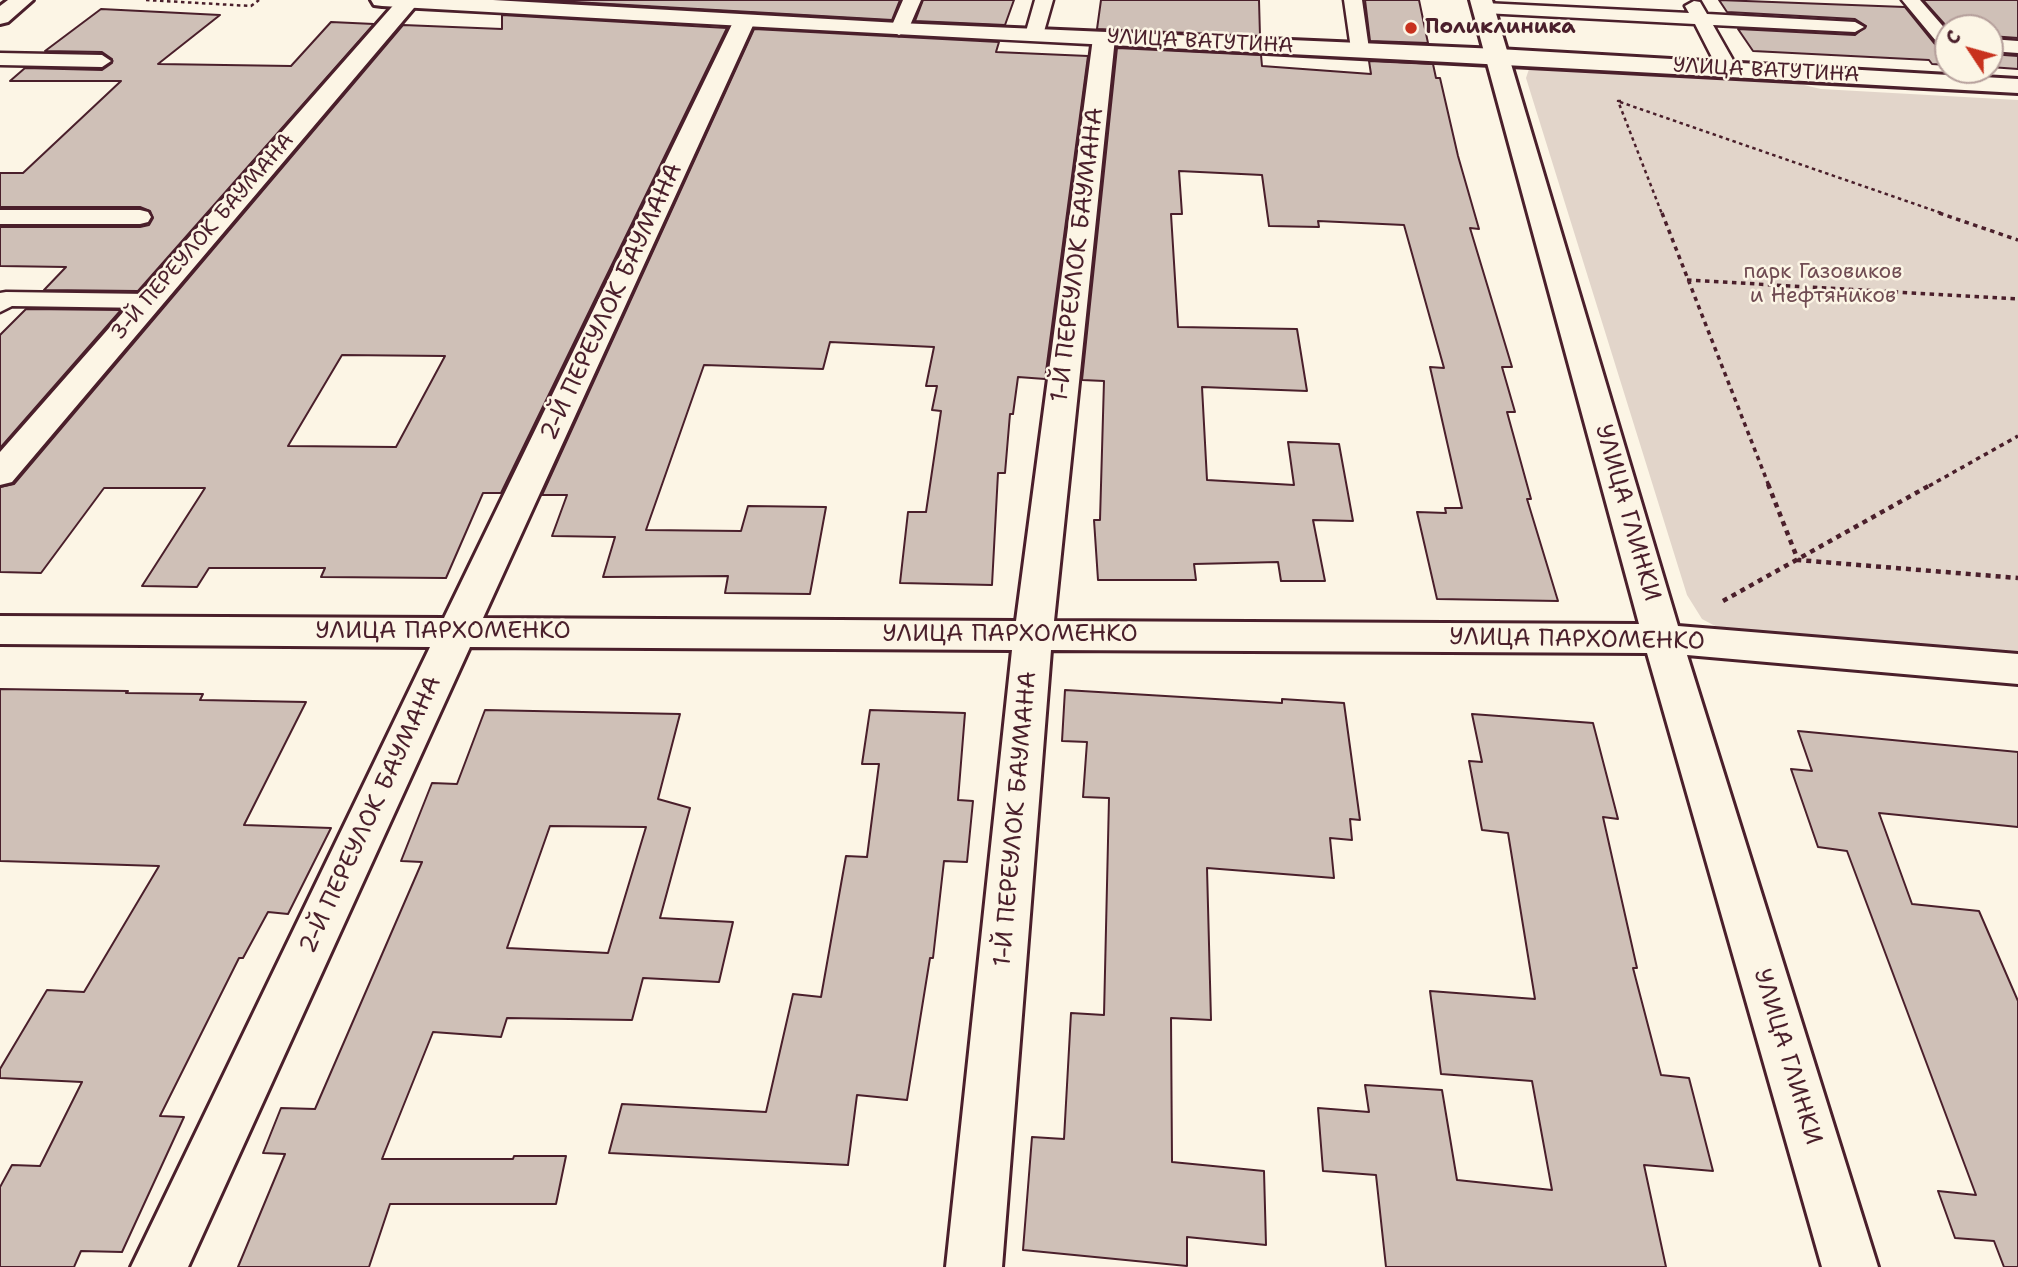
<!DOCTYPE html>
<html>
<head>
<meta charset="utf-8">
<style>
	body { margin:0 }
	#map { position:relative; width:2018px; height:1267px; overflow:hidden; background:#fcf5e5; font-family:"Shantell Sans",sans-serif }
	canvas { display:block }
	.north { position:absolute; left:1934px; top:14px; width:70px; height:70px; box-sizing:border-box; background:#fcf5e5; border:2px solid #b59f9b; border-radius:50%; rotate:306deg; font-size:19px; font-weight:700; line-height:28px; text-align:center; color:#4a1f2b }
	.north::after { content:''; display:block; margin:auto; width:24px; height:32px; background:#c8321e; clip-path:polygon(50% 0,100% 100%,50% 72%,0 100%) }
</style>
</head>
<body>
<div id="map">
<canvas width="2018" height="1267"></canvas>
<div class="north">С</div>
</div>
<script>
const ctx = document.querySelector('canvas').getContext('2d');
ctx.lineJoin = 'round';
function paint(path, color) {
  ctx.fillStyle = color;
  ctx.fill(path, 'evenodd');
}
function stroke(path, color, width, dash) {
  ctx.strokeStyle = color;
  ctx.lineWidth = width;
  ctx.lineCap = dash ? 'butt' : 'round';
  ctx.setLineDash(dash || []);
  ctx.stroke(path);
}
function write(font, color, halo, rows, align = 'center') {
  ctx.font = font + ' "Shantell Sans",sans-serif';
  ctx.lineWidth = 5;
  ctx.setLineDash([]);
  ctx.textBaseline = 'middle';
  ctx.strokeStyle = halo;
  ctx.fillStyle = color;
  for (const [text, x, y, turn = 0] of rows) {
    ctx.save();
    ctx.translate(x, y);
    ctx.rotate((+turn || 0) * Math.PI / 180);
    ctx.textAlign = isNaN(turn) ? turn : align;
    if (halo) ctx.strokeText(text, 0, 0);
    ctx.fillText(text, 0, 0);
    ctx.restore();
  }
}
paint(new Path2D(`
	M1553,65L1595,72L1630,69L1766,76L1821,89L2018,100V666L1732,635L1702,619L1687,595L1526,78L1529,69Z`), '#e2d5ca');
const building = new Path2D(`
	M539,0H900L892,20Z
	M923,0H1014L1005,25L915,21Z
	M1101,0H1259L1260,36L1097,29Z
	M1365,0H1419L1428,43L1370,41Z
	M1719,0L1905,7L1939,49L1948,51V65L1932,64L1929,60L1753,51L1738,29L1855,35L1866,26L1855,19L1727,12Z
	M1923,0H2018V38L1990,36V28H1948Z
	M101,9L220,15L158,64L291,66L331,22L374,24L138,291L44,290L66,267L0,266V227H140L149,225L153,218L150,211L140,207H0V173H23L121,81H10L25,68L102,70L112,63V59L102,52L45,51Z
	M502,15L727,28L501,493H483L446,578L321,577L325,568H209L197,587L142,586L205,488H104L41,573L0,572V487L14,484L403,25L502,29ZM342,355L445,356L396,447L288,446Z
	M754,29L999,42L996,52L1088,56L1045,379L1018,377L1013,414H1010L1005,473H998L992,585L900,583L908,512H926L941,411L932,410L937,386H926L934,347L830,342L823,369L704,365L646,530L741,531L748,506L826,507L810,594L725,593L728,576L603,577L615,537L552,536L567,495H542Z
	M1117,48L1261,55L1262,66L1371,74L1369,61L1433,64L1436,78H1440L1458,156L1479,229L1470,228L1512,367H1502L1515,412H1507L1531,499H1527L1558,601L1437,599L1417,512L1446,513L1445,508H1462L1430,367L1444,368L1404,225L1318,221L1319,227L1269,226L1262,175L1179,171L1182,214H1171L1178,327L1297,329L1307,391L1202,387L1207,480L1294,485L1288,442L1339,444L1353,521L1313,520L1325,581H1281L1278,562L1194,564L1196,580H1098L1094,520H1100L1104,381L1082,380Z
	M1990,54L2018,56V69L1990,67Z
	M26,309L121,310L0,448V335Z
	M0,689L128,691L126,693L203,694L200,700L306,702L244,825L331,828L288,914L268,912L243,958H239L160,1116L184,1117L122,1252L81,1251L74,1267H0V1187L12,1165L40,1166L82,1082L0,1078V1069L47,990L84,992L159,866L0,861Z
	M1065,690L1282,703V699L1344,703L1360,820L1350,819L1352,840L1330,838L1334,878L1207,868L1211,1020L1171,1018L1172,1162L1264,1171L1266,1245L1187,1237V1266L1023,1250L1032,1137L1064,1139L1071,1013L1104,1015L1109,798L1083,797L1087,742L1062,741Z
	M485,710L680,714L658,799L690,808L660,918L733,922L719,982L643,978L632,1020L507,1018L501,1037L433,1032L382,1159H513L514,1156H566L556,1204H390L369,1267H238L285,1154L263,1153L281,1108L315,1109L422,862L401,861L432,783L457,784ZM550,826L646,827L608,953L507,948Z
	M870,710L965,713L958,800L973,801L967,862L944,861L933,958H930L907,1100L857,1095L848,1165L609,1153L622,1104L766,1112L793,994L821,997L846,856L867,857L879,764H862Z
	M1472,714L1593,723L1618,819L1603,817L1637,968H1633L1661,1075L1689,1078L1713,1171L1644,1165L1666,1267H1386L1376,1175L1323,1171L1318,1108L1369,1112L1365,1085L1442,1090L1457,1180L1552,1190L1532,1081L1441,1074L1430,991L1535,999L1508,833L1482,830L1469,761L1482,762Z
	M1798,731L2018,752V827L1879,813L1912,904L1979,911L2018,1001V1267H2004L1994,1241L1955,1238L1938,1191L1976,1195L1847,851L1818,847L1791,769L1812,771Z`);
paint(building, '#cfc0b7');
stroke(building, '#4a1f2b', 2);
const lane = new Path2D(`
	M903,0H921L908,30L899,35L890,30Z
	M1035,0H1053L1043,35L1034,40L1025,35Z
	M1344,0H1362L1369,49L1367,53H1353L1351,49Z
	M1902,0H1920L1948,32V49L1941,47Z
	M1694,1L1700,2L1707,14L1855,22L1864,27L1855,32L1713,25L1738,69L1728,75L1718,69L1695,24L1484,13L1475,8L1484,3L1689,13L1685,6Z
	M1990,39L2018,41V53L1990,51Z
	M0,53L102,55L111,61L102,67L0,65Z
	M0,210H140L148,212L151,217L148,222L140,224H0Z
	M6,292L148,294L157,296L160,301L157,306L148,308L12,306L0,312V293Z`);
const street = new Path2D(`
	M398,0L419,2L12,482L0,485V452Z
	M1470,0H1492L1678,626L2018,654V684L1687,655L1878,1267H1822L1647,653L1051,650L1002,1267H946L1012,650L470,647L188,1267H131L430,647L0,644V616L444,618L736,16H752L755,21L483,618L1016,621L1093,38L1096,33H1112L1115,38L1054,621L1639,624Z`);
const secondary = new Path2D(`
	M8,0H33L8,22L0,24V6Z
	M371,0H493L899,23L1498,49L2018,79V93C1473,61 927,38 382,6L374,5Z`);
stroke(lane, '#4a1f2b', 5);
stroke(street, '#4a1f2b', 6);
stroke(secondary, '#4a1f2b', 6);
stroke(new Path2D(`
	M146,0L251,6L259,0
	M1621,101H1618L1662,214
	M1620,102L1944,214`), '#4a1f2b', 2.5, [3.5, 3.5]);
stroke(new Path2D(`
	M1662,213L1769,486
	M1939,213L2018,240
	M1687,280L2018,299
	M1929,486L2018,436`), '#4a1f2b', 3.5, [4.5, 4.5]);
stroke(new Path2D(`
	M1768,484L1798,560L2018,578
	M1723,601L1932,484`), '#4a1f2b', 4.5, [5, 5]);
paint(lane, '#fcf5e5');
paint(street, '#fcf5e5');
paint(secondary, '#fcf5e5');
for (const [x, y, r, color] of [
	[1411,28,7,"#c8321e"]
]) {
  const dot = new Path2D();
  dot.arc(x, y, r, 0, 2 * Math.PI);
  ctx.fillStyle = color;
  ctx.fill(dot);
  stroke(dot, '#fcf5e5', 2.5);
}
write('bold 21px', '#4a1f2b', '#fcf5e5', [
	["Поликлиника",1425,28]
], 'left');
write('21px', '#4a1f2b', '#fcf5e5', [
	["УЛИЦА ВАТУТИНА",1200,42,3],
	["УЛИЦА ВАТУТИНА",1766,71,3],
	["3-Й ПЕРЕУЛОК БАУМАНА",203,237,-49]
]);
write('21px', '#704c53', '#fcf5e5', [
	["парк Газовиков",1823,273],
	["и Нефтяников",1823,297]
]);
write('24px', '#4a1f2b', '#fcf5e5', [
	["1-Й ПЕРЕУЛОК БАУМАНА",1078,255,-83],
	["2-Й ПЕРЕУЛОК БАУМАНА",612,302,-65],
	["УЛИЦА ГЛИНКИ",1627,513,74],
	["УЛИЦА ПАРХОМЕНКО",443,632],
	["УЛИЦА ПАРХОМЕНКО",1010,635],
	["УЛИЦА ПАРХОМЕНКО",1577,640,1],
	["2-Й ПЕРЕУЛОК БАУМАНА",371,815,-65],
	["1-Й ПЕРЕУЛОК БАУМАНА",1016,819,-85],
	["УЛИЦА ГЛИНКИ",1787,1057,73]
]);
</script>
</body>
</html>
